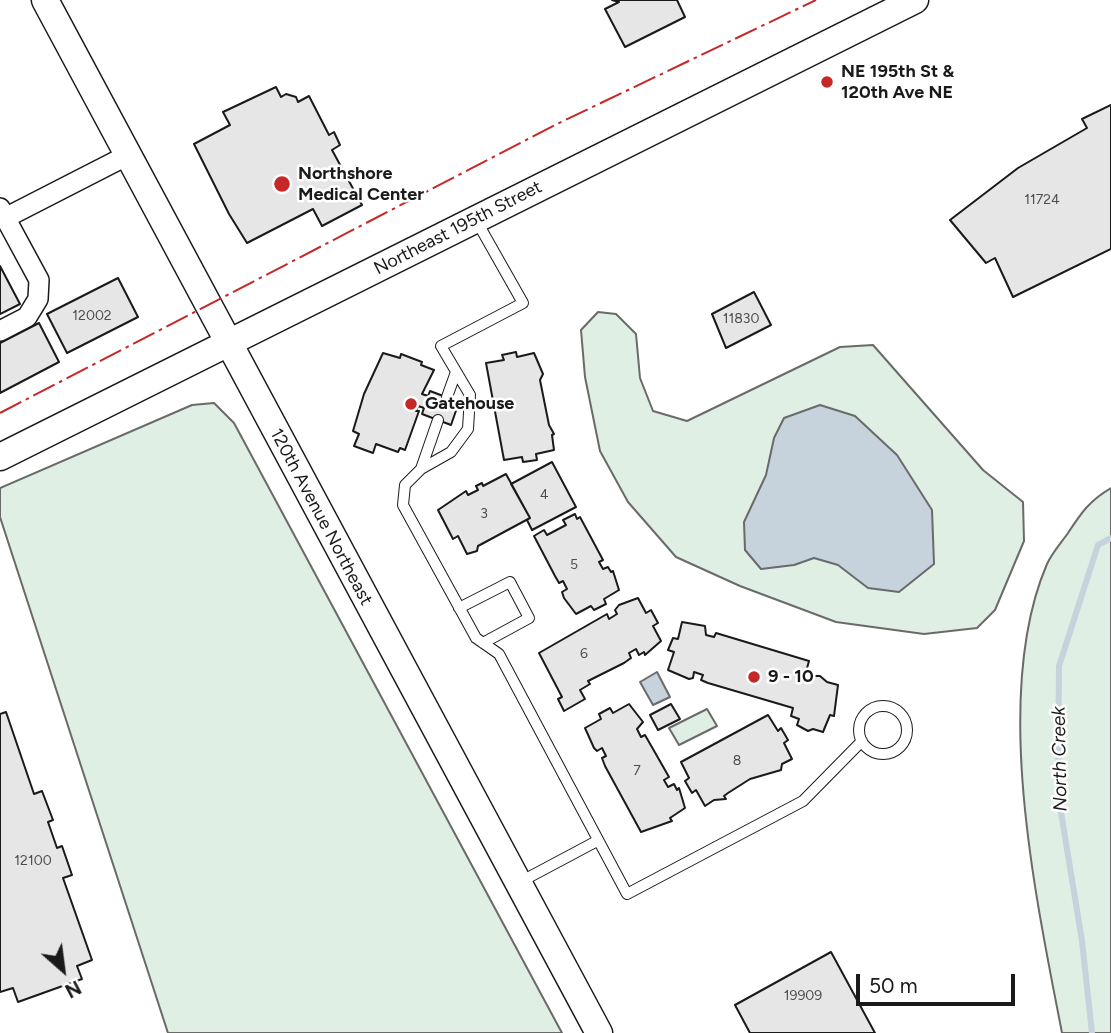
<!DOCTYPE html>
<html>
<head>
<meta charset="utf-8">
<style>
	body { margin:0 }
	#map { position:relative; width:1111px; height:1033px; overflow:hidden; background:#fff; font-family:Figtree,sans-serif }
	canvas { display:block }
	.north { position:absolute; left:28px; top:935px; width:70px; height:70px; -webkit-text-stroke:5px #fff; paint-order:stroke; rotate:152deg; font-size:19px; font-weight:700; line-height:28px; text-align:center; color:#1a1a1a }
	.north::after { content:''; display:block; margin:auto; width:24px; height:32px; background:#1a1a1a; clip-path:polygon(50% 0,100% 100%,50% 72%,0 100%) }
	.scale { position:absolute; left:856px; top:974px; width:159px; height:32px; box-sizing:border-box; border:4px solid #1a1a1a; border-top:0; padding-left:9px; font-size:21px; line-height:24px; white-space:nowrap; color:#1a1a1a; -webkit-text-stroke:5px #fff; paint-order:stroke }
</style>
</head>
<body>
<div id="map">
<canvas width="1111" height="1033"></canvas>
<div class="north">N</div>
<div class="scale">50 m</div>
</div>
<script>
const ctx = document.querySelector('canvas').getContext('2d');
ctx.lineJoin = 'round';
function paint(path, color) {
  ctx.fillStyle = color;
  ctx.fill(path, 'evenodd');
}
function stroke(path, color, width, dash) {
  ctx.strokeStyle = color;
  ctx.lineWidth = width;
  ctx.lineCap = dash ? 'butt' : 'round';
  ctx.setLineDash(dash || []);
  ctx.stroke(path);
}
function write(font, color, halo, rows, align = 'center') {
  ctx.font = font + ' Figtree,sans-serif';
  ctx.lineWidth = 5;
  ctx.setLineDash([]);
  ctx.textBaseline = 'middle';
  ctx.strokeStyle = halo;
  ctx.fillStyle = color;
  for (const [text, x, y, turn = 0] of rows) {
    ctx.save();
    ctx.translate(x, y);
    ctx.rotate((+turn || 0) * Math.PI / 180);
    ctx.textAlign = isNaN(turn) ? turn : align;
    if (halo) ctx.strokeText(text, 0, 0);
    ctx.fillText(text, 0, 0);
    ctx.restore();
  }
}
const green = new Path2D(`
	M598,312L616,314L636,334L640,378L653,411L687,421L840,347L873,345L983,470L1023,502L1024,541L995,610L977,628L924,634L836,622L740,586L676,557L628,502L600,451L585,377L581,330Z
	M214,403L234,423L562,1033H168L0,517V488L192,405Z
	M1111,488V1033H1062C1036,898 991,694 1047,564C1052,553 1061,543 1068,533C1081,513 1090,500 1111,488Z
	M707,709L717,726L679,745L669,728Z`);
paint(green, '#e0efe3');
stroke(green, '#6a6a6a', 2);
const water = new Path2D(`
	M820,405L855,416L897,455L932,510L934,564L899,592L868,588L838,565L814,558L794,565L761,569L745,550L744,522L766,475L774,438L784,418Z
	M657,672L670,697L653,705L640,682Z`);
paint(water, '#c6d2dc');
stroke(water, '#6a6a6a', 2);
stroke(new Path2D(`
	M1092,1033L1082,941L1058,794L1059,666L1098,545L1111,538`), '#c6d2dc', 6);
const building = new Path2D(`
	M612,0H677L685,17L625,47L605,9L619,2Z
	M276,87L281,97L286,94L296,97L298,102L309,96L329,135L334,132L340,145L332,150L362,205L322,226L313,209L247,243L229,214L194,144L230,125L223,112Z
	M1111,105V249L1013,297L995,258L986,263L950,220L1018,168L1087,128L1082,119Z
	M0,266L20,304L0,314Z
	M118,278L138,317L67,353L47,314Z
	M754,292L771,325L726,348L712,314Z
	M39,323L59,362L0,393V343Z
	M516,352L517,357L534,353L543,374L540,380L549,425L554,434L552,435L554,450L536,454L537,460L523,462L522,457L504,460L486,363L504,360L502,355Z
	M383,353L400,358L401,354L422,362L421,365L434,370L422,394L428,396L430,391L459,402L451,425L422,414L424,408L418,406L416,411H419L405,450L400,448L398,452L376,444L373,453L354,446L359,434L353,431L364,394Z
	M552,462L576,507L532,530L527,520L530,518L511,484Z
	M506,474L530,518L478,546L477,551L467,554L458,536L453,539L438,510L466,491L468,495L478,490L476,486L482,483L483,486Z
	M575,514L577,519L580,517L603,560L599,562L603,569L608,567L611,572L613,571L619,590L604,599L606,604L594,610L591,606L576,614L564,598L562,592L567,589L563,581L559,583L555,576L534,536L544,530L547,535L566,525L563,520Z
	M638,598L646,613L651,610L658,623L653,626L661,641L645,655L644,652L639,655L636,649L629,653L631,658L624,663L588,681L590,684L580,690L585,699L564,711L558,699L562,697L539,653L607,614L609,619L617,614L615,610L619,605Z
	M682,622L705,626L706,635L714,637L716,633L809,661L804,679L811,681L813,676H820L827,682L838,685L834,716L830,715L823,732L813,729L808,731L797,725L799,719L791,716L793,708L708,683L701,680L703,675L694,672L693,678L689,679L668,670L674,652L668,650L673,638L678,639Z
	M629,704L643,722L637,729L641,737L645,735L669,777L664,780L668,787L674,784L677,790L679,788L685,808L670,818L672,821L641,832L605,766L602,758L606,756L602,748L597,751L594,748L585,728L601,719L599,714L610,708L613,713Z
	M671,704L680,719L658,730L650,715Z
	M6,712L34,794L42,791L53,820L48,822L57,848L62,846L72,875L63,878L92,960L77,966L82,979L18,1002L13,988L0,992V714Z
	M768,715L778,731L781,728L788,740L784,743L792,759L782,764L781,770L750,779L728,793L724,796L726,799L714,800L705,806L696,790L692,793L685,781L689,778L681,762Z
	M831,952L875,1033H750L735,1005Z`);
paint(building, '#e6e6e6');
stroke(building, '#1a1a1a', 2);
const service = new Path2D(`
	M476,220L523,303L441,346L470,395L468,429L451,452L421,469L405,485L403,505L476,638L499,654L627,894L803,801L862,741
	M447,397L456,372
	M421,469L438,420
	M459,608L510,582L529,618L483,643
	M859 730a24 24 0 1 1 48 0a24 24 0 1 1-48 0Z
	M520,882L597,841`);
const minor = new Path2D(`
	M0,208L39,280L38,299L27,317L0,331
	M5,218L128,155`);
const secondary = new Path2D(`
	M45,0L599,1033
	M0,457L915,0`);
stroke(service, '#1a1a1a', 12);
stroke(minor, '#1a1a1a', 22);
stroke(secondary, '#1a1a1a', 29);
stroke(service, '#fff', 10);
stroke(minor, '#fff', 19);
stroke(secondary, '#fff', 26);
stroke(new Path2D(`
	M0,413L555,125L816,0`), '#c62828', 2, [24, 5, 3.5, 5]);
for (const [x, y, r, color] of [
	[827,82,7,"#c62828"],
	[282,184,9,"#c62828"],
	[411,404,7,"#c62828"],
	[754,677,7,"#c62828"]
]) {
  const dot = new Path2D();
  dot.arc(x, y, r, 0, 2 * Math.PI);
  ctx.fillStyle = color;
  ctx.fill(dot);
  stroke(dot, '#fff', 2.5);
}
write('14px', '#4d4d4d', null, [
	["11724",1042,200],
	["12002",92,316],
	["11830",741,319],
	["4",544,495],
	["3",484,514],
	["5",574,565],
	["6",584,654],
	["8",737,761],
	["7",637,771],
	["12100",33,861],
	["19909",803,996]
]);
write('bold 18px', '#1a1a1a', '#fff', [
	["NE 195th St &",841,72],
	["120th Ave NE",841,93],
	["Northshore",298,174],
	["Medical Center",298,195],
	["Gatehouse",425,404],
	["9 - 10",768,677]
], 'left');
write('18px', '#1a1a1a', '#fff', [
	["Northeast 195th Street",458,228,-27],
	["120th Avenue Northeast",321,517,62]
]);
write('italic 19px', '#1a1a1a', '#fff', [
	["North Creek",1060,759,-91]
]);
</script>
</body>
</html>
